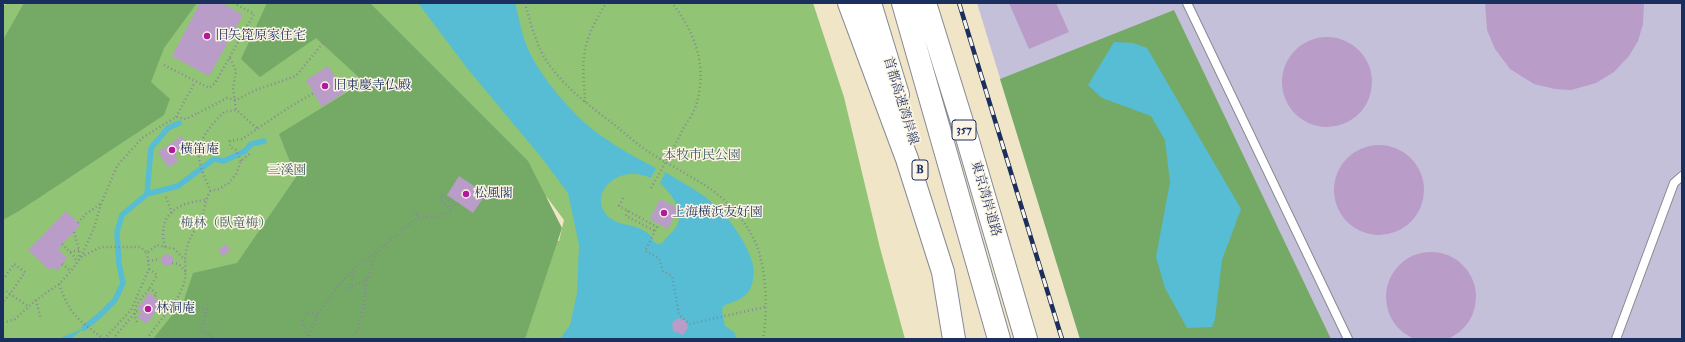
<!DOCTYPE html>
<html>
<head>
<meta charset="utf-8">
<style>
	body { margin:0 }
	#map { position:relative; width:1685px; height:342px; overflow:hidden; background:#f1e5c8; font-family:"IM FELL Double Pica",serif }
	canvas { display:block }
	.frame { position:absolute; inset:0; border:4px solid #1b2f5e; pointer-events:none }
</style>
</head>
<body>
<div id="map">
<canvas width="1685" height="342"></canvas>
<div class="frame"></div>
</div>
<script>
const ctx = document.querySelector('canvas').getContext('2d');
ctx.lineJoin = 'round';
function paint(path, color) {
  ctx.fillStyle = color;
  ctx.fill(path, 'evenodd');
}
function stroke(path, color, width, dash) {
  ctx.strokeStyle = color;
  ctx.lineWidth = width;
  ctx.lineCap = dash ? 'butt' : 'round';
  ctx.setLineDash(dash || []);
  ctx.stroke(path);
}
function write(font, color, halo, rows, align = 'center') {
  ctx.font = font + ' "IM FELL Double Pica","Noto Serif JP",serif';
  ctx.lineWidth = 3;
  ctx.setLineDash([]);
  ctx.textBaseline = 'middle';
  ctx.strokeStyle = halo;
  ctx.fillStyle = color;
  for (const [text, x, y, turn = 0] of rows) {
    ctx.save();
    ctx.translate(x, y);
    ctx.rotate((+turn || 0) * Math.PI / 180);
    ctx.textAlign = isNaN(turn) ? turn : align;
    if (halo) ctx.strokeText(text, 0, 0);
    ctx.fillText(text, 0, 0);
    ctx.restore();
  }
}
paint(new Path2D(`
	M977,3H1682V339H1080Z`), '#c5c0da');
paint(new Path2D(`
	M7,3H813L844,97L880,248L905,339H3V6ZM546,196L564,220L559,241H558Z`), '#92c475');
paint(new Path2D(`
	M24,3H197L164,48L151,82L170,99L164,115L19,211L3,220V40Z
	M267,3H370L528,161L562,228L525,339H153L184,300L193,273L237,263L296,177L279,134L364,82L316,38L260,77L241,59Z
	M1174,10L1331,339H1080L1000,79Z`), '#75aa66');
paint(new Path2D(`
	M418,3H515C519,17 521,31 526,44C538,76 576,119 603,137C620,149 638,159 656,168L651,178C646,176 640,174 633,174C610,173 588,199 610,218C618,225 631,224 641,229C643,231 647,232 649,234C653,237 652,244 659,244C663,244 665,239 668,236C690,218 676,199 660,183L665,172C683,183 701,192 716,206C729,217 750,248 753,265C755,272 753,285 749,291C743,300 732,302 723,306L722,311L725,326L734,332L737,339H560L570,325L577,293L579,245L568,193L541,157L467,68Z
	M1114,42L1133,43L1147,48L1241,209L1222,260L1215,319L1212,327L1187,328L1165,288L1156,257L1170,182L1165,140L1151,116L1102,98L1088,85Z
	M84,328L71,339H58Z`), '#56bdd4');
stroke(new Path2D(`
	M147,194L151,148L168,128L179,123
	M84,328L100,315L115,300L123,283L119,264L117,232L122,215L147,194L178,186L214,159L224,161L245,151L251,144L264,141`), '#56bdd4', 5.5);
paint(new Path2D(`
	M200,3H222L243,15L209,76L172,56Z
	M1009,3H1056L1069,32L1029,49Z
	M1485,3H1644L1643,24L1638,41L1629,56L1614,72L1596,83L1571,90L1555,89L1534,84L1510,69L1495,49L1487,30Z
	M1282 82a45 45 0 1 1 90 0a45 45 0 1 1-90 0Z
	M328,66L345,92L322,107L306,80Z
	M182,136L188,147L175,153L178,162L168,167L158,152Z
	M1334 190a45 45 0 1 1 90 0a45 45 0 1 1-90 0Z
	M459,176L486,194L473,213L447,195Z
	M660,199L678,208L668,229L650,219Z
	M66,211L80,225L58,249L67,258L57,271L53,267L49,270L28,250Z
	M225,244L231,249L223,256L218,251Z
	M1386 297a45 45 0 1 1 90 0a45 45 0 1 1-90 0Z
	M161 260a6 6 0 1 1 12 0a6 6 0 1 1-12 0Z
	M149,293L162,303L147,324L137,317L142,312L137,309Z
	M678,318L686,321L688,328L683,335L673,331L672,323Z`), '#b99cc8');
const lane = new Path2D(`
	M1187,3L1348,339
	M1616,339L1674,183L1682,176`);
const highway = new Path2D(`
	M849,3L907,159L943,272L954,339
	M870,3L898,95
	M903,3L999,339
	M925,3L968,141L1026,339`);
stroke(lane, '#868a93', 10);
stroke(highway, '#868a93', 24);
stroke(new Path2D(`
	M525,3C530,21 535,41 544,57C562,86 590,106 616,126C627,135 638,145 649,152C669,165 690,175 709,188C732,203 756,233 761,260C767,285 767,314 763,339
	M230,58L236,71L233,88L236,110
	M164,65L209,88L215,83L254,14L234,3
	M585,102C584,82 581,61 587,42C591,28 599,15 606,3
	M198,113L227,98L236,100L256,90L296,76L327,38
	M176,117L195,82
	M175,153L199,154
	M241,161L236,150L230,147V141L242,139L291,106L314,93
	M651,188C662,169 673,149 683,129C688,121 695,111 697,102C707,65 695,32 672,3
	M210,191L219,189L229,183L236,174L241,161L251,153
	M166,197L172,213
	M623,198L619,206L657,227L645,251L659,258L663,271L672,276L679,314L689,324L765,307
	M628,211L626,216L655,231
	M413,212L419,217
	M78,223L86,214L100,204
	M74,232L79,250V260
	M62,244L73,255L77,262
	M165,247C157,215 176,203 205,200
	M70,252L79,250
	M81,257L101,247H140L147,253L157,245L174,249L185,260
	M148,261L160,259
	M172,263L179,264L186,272
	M62,264L71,271
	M149,269L157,275L150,288L157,294L154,297
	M3,280L14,264L25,272L10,294L3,302
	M366,280C372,272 372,263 376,254
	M59,284C70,315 78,320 104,339
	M3,289L29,307
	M36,300L41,319
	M175,302L207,309L201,330L212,336L213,339
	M137,322C130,307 141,300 150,288
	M3,323L15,319L36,300L59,284L71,271L81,257L94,228L101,204L117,166L142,138L176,117L186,119L198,113
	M308,336L302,323L307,312L318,314
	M104,339L131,310L149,269L147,253
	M113,339L134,314L139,310
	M147,339C158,321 175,307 183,286C188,273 183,260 187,247C190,235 199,226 203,214C205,206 206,199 210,191C207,181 200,169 199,158C197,140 212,124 224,112L236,110C244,115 249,123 257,128
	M307,339L318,314L337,287L355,267L376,253L397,234L419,217H435L452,211L440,199L442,195L457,206L459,203
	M352,339C363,321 365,300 366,280L349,288L354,270`), '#868a93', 2.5, [1, 3]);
stroke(lane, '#fff', 8);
stroke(highway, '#fff', 22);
const rail = new Path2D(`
	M959,3L1062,339`);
stroke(rail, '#1b2f5e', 4.5);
stroke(rail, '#fcf5e5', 3, [9]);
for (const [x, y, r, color] of [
	[207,36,4,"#b5179e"],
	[325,86,4,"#b5179e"],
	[172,150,4,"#b5179e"],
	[466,194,4,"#b5179e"],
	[664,213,4,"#b5179e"],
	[148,309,4,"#b5179e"]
]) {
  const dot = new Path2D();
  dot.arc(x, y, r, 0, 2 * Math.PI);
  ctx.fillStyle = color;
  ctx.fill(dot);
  stroke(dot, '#fcf5e5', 1.5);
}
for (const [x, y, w] of [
	[964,130,24],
	[920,170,16]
]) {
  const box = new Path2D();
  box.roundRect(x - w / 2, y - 10, w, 20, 3);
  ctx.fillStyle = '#fcf5e5';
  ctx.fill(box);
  stroke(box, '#1b2f5e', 1);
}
write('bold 12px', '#1b2f5e', null, [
	["357",964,130],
	["B",920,170]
]);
write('13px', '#1b2f5e', '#fcf5e5', [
	["旧矢箆原家住宅",215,36],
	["旧東慶寺仏殿",333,86],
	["横笛庵",180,150],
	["松風閣",474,194],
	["上海横浜友好園",672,213],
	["林洞庵",156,309]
], 'left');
write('13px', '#1b2f5e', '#fcf5e5', [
	["首都高速湾岸線",900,101,73],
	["東京湾岸道路",985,199,74]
]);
write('13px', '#3f5c65', '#fcf5e5', [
	["本牧市民公園",702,156],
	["三溪園",287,171],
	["梅林（臥竜梅）",226,224]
]);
</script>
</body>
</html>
